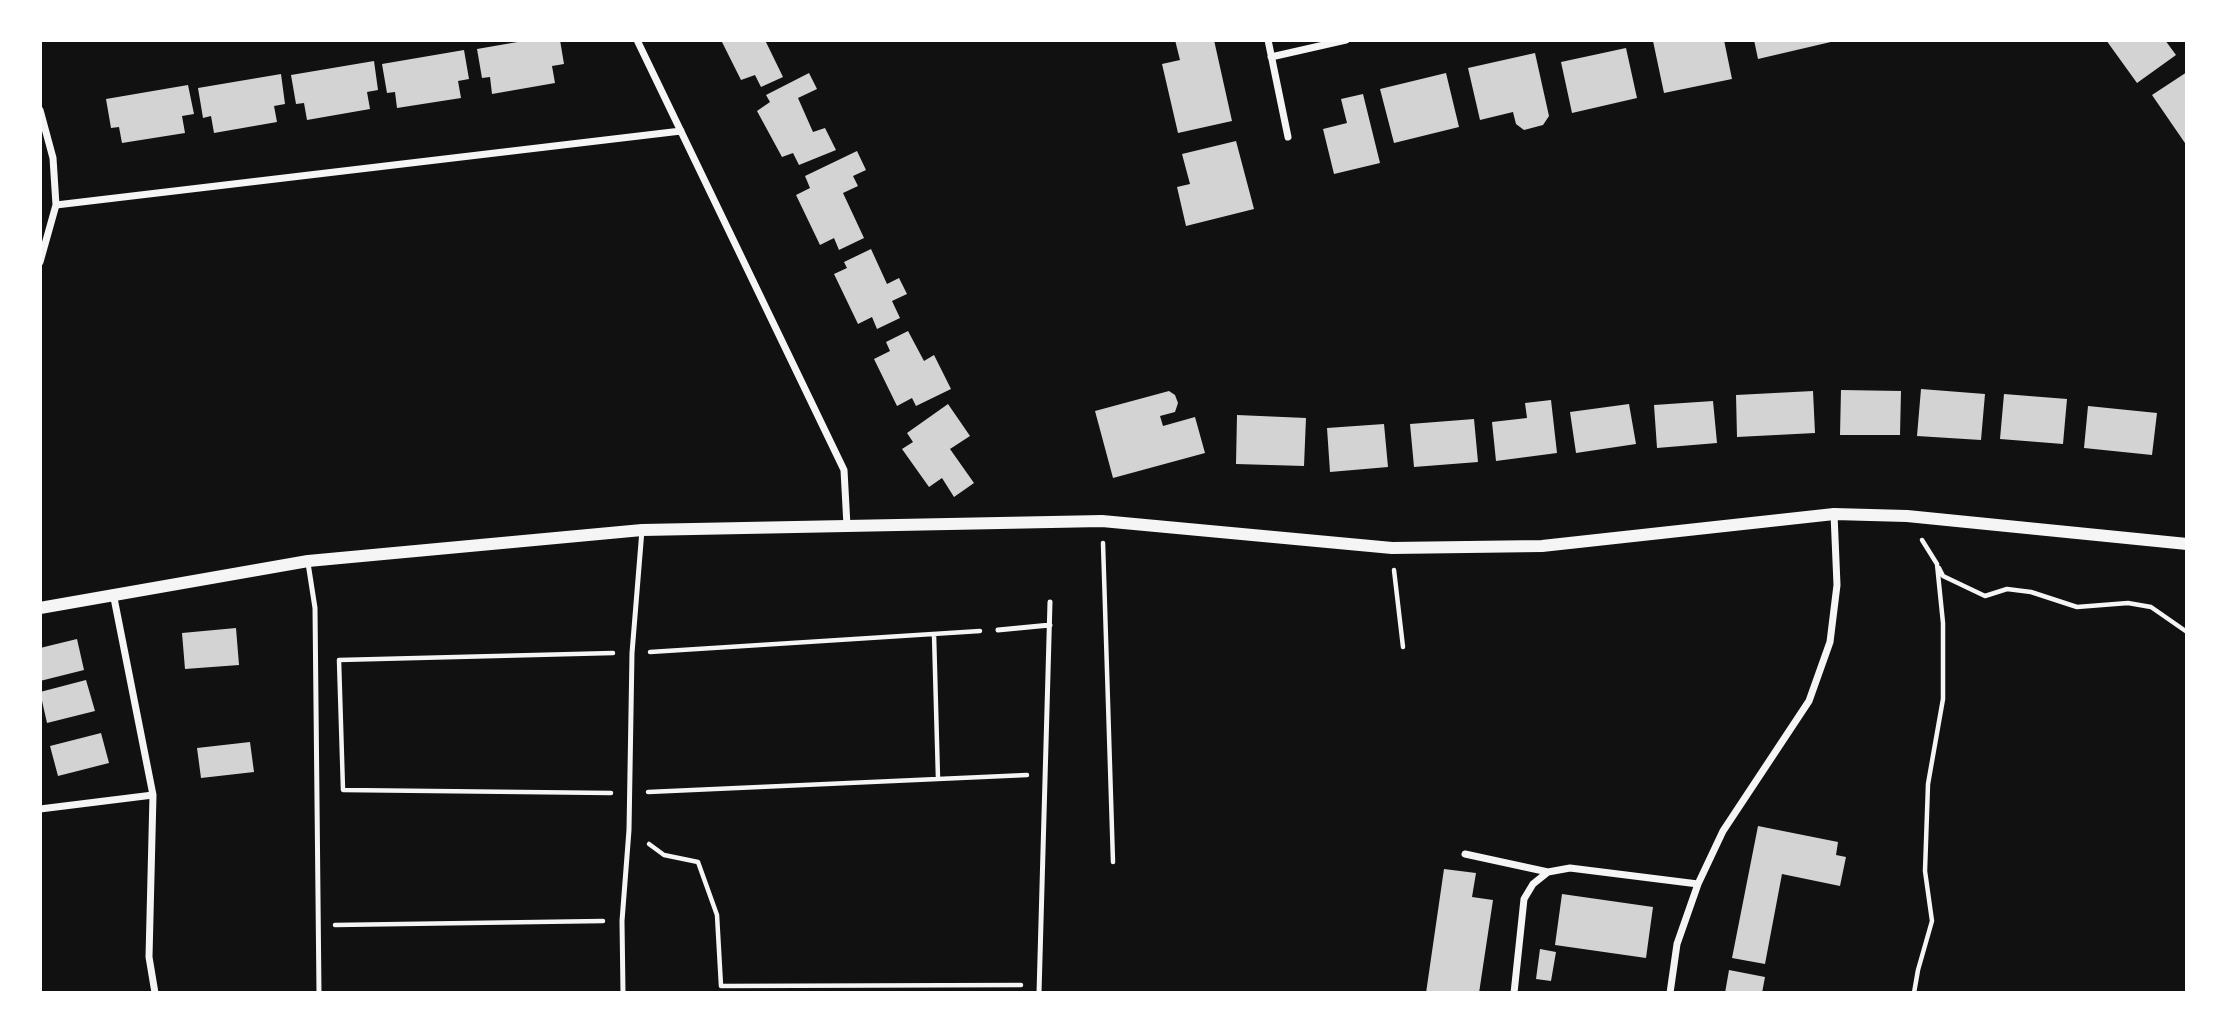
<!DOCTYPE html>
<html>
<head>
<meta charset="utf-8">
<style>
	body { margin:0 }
	#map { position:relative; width:2227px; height:1033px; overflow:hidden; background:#111; font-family:"DejaVu Sans",sans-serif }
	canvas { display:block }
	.frame { position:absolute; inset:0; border:42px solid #fff; pointer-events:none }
</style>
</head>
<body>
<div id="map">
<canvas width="2227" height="1033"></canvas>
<div class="frame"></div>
</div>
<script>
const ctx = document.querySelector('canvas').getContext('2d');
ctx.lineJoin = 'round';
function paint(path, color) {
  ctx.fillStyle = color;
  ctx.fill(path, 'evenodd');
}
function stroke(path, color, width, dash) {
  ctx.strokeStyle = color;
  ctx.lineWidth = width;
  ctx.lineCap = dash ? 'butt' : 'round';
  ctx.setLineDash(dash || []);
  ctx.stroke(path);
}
paint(new Path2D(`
	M529,40H560L564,64L552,66L555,83L492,94L490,77L482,78L477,49Z
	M721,40H765L783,77L761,87L755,75L741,80Z
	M1175,40H1214L1232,121L1178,133L1162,64L1180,60Z
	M1724,40L1732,79L1664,93L1653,41Z
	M1754,40H1835V41L1758,59Z
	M2106,40H2165L2176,55L2137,83Z
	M1626,48L1637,98L1572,113L1561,62Z
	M464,50L469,79L458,81L461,98L397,108L395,92L387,93L382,64Z
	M1535,53L1549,116L1543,125L1524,130L1516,124L1513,112L1480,120L1468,68Z
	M374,61L378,90L367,92L370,109L307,120L304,103L296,104L291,75Z
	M2187,72V146L2152,95Z
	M809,73L817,89L798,98L813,132L825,128L836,150L799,165L793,153L782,157L757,111L770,102L766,95Z
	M1446,73L1459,127L1394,143L1380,89Z
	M281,74L285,104L274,106L277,122L214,133L211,116L203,118L198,88Z
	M188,85L194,114L182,116L185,133L122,143L119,127L111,128L106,99Z
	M1363,94L1380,163L1334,174L1323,129L1347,123L1341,99Z
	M1236,141L1254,209L1186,226L1177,187L1190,184L1182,154Z
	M857,151L866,170L853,176L858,186L843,193L864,238L839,250L834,238L820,245L796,195L810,188L805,176Z
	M871,249L887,284L899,278L907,294L892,301L900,318L877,329L872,317L858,324L834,274L847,268L844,262Z
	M908,331L924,361L934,355L951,389L916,406L912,398L897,406L874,359L890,351L886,342Z
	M1921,389L1985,394L1981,440L1917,436Z
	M1841,390L1901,391L1900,435H1840Z
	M1169,391L1175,395L1178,403L1175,412L1160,416L1163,426L1195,417L1205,453L1113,478L1095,411Z
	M1813,391L1815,433L1737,437L1736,395Z
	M2004,394L2067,399L2063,444L2000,439Z
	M1551,400L1557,453L1496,461L1492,422L1527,418L1525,403Z
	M1713,401L1717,443L1657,448L1654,405Z
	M948,404L970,436L950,449L974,483L954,497L942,478L929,487L902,449L913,442L907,433Z
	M1629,404L1636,444L1576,453L1570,412Z
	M2088,406L2157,413L2152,455L2084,448Z
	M1237,415L1306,418L1304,466L1236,464Z
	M1474,419L1478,462L1414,467L1410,424Z
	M1384,424L1388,467L1330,472L1327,428Z
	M236,628L239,665L185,669L182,633Z
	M77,639L84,670L40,681V648Z
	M86,680L95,711L47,723L40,692Z
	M101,733L109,763L58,776L50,746Z
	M250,742L254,772L201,778L197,748Z
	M1758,826L1838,842L1836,855L1846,857L1840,886L1782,874L1765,964L1732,958Z
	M1444,869L1476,873L1472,897L1493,900L1479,993H1426Z
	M1562,894L1653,907L1646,958L1555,945Z
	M1540,949L1556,952L1551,981L1536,979Z
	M1729,970L1765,977L1762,993H1725Z`), '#d3d3d3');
stroke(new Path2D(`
	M1103,543L1113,862
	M1939,568L1943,576L1985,596L2007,589L2031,592L2077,607L2128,603L2151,607L2187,632
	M1394,570L1403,647
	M934,634L938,779
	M650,652L980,631
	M648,792L1027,775
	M611,793L343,790L339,660L613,653
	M649,844L664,855L698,862L717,915L721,986L1021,985
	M335,925L603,921
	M1914,993L1918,970L1932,921L1925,871L1928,784L1943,699V623L1937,564L1922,540`), '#f5f5f5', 4.5);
stroke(new Path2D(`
	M308,563L315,608L319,993
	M998,630L1050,625
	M623,993L622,921L629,830L632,653L642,530
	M1039,993L1050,602`), '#f5f5f5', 5);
stroke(new Path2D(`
	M637,40L844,470L847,526
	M1268,40L1288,137
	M1271,57L1346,40
	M40,110L53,158L56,205L40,262
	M56,205L681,131
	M113,593L153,795L149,957L155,993
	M40,809L153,795
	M1465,854L1548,872
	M1514,993L1524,899L1533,884L1548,872L1570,868L1698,884
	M1670,993L1677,944L1698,884L1723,831L1809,701L1830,642L1837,585L1834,514`), '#f5f5f5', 7);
stroke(new Path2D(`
	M40,608L308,561L642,530L1102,521L1392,548L1542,546L1834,514L1907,516L2187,544`), '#f5f5f5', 12);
</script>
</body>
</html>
